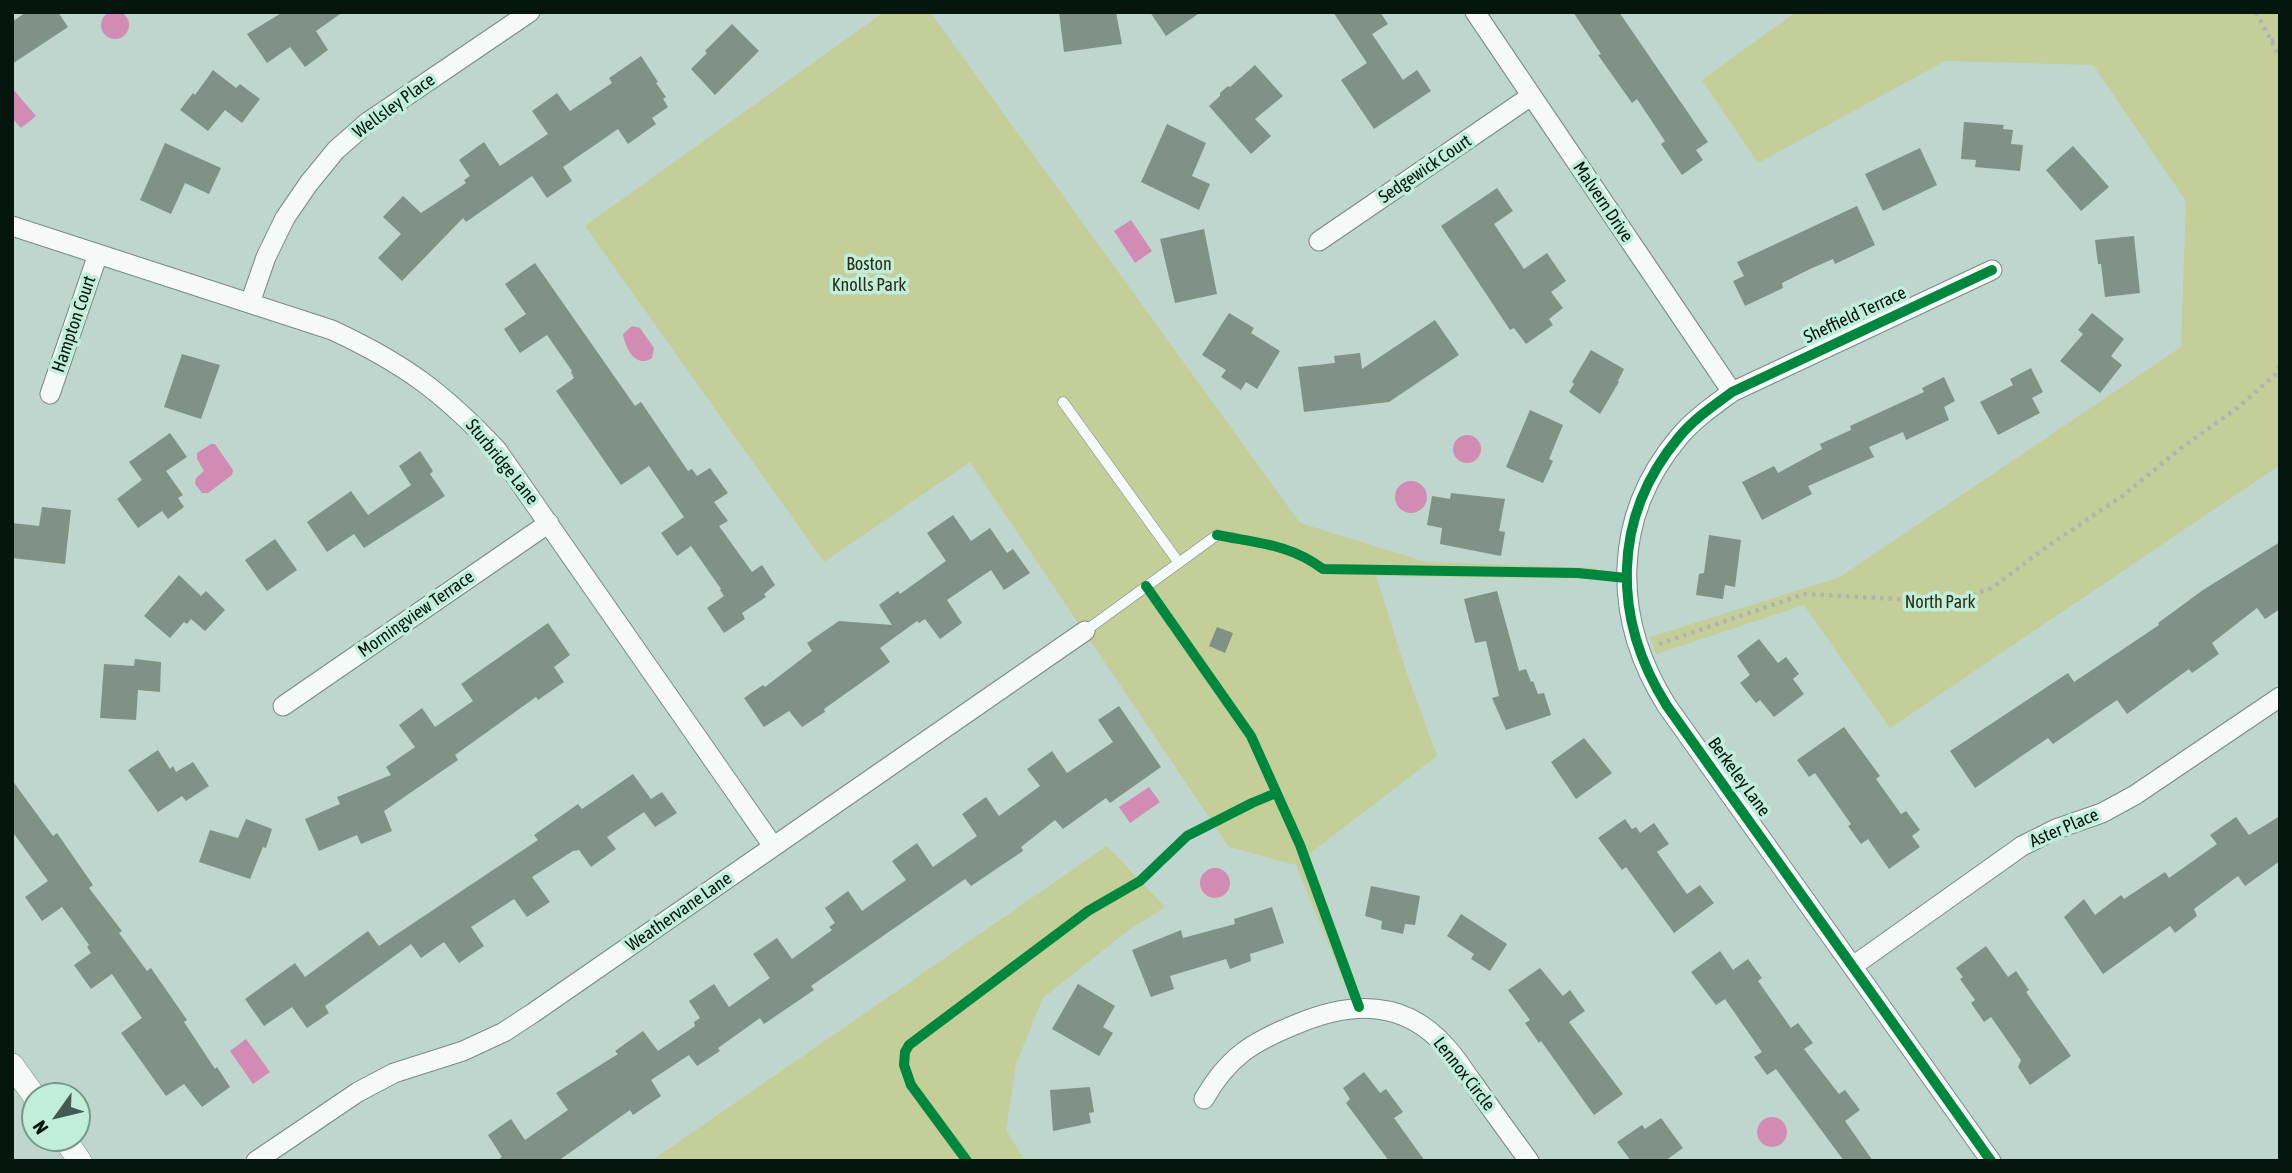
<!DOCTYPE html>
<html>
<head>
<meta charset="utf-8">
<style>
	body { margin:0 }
	#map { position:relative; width:2292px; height:1173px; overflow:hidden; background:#bed6cd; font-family:"Asap Condensed",sans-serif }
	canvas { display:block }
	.frame { position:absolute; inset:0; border:14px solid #05160f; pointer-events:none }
	.north { position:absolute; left:21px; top:1082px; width:70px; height:70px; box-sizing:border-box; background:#c1eedb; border:2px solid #769889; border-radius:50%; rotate:236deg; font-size:19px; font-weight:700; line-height:28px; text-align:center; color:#05160f }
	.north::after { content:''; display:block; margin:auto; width:24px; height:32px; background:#465952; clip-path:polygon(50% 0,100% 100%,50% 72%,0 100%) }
</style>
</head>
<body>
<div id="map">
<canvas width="2292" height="1173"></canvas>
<div class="frame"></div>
<div class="north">N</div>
</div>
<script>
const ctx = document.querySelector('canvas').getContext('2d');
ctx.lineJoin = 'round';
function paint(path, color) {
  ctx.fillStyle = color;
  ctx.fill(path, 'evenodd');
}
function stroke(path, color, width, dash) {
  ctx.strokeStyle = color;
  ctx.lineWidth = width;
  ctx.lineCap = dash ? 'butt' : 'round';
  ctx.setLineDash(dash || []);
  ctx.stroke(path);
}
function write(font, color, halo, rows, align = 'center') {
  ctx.font = font + ' "Asap Condensed",sans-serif';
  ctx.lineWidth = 7;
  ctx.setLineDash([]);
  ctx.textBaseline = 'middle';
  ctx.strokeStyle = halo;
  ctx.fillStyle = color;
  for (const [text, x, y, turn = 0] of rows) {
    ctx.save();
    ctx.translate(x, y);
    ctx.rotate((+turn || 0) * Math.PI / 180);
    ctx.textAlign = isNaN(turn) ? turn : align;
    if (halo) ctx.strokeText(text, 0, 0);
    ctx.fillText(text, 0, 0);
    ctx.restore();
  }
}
paint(new Path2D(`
	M884,12H930L1300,523L1426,562L1597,568L1596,579L1376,576L1407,674L1437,756L1309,854L1357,986L1347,989L1296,865L1229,847L970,462L824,562L585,226Z
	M1796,12H2280V465L1890,728L1804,605L1656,654L1650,637L1840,577L2181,347L2186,201L2093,65L1945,61L1758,163L1702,80Z
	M1107,846L1165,907L1126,932L1043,998L1016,1064L1006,1130L1025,1161H651Z`), '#c4ce99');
paint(new Path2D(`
	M101 25a14 14 0 1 1 28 0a14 14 0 1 1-28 0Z
	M12,88L36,116L21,128L12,118Z
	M1131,220L1152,251L1135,263L1114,231Z
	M632,326L640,328L654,348L652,358C636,369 625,348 623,334Z
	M1453 449a14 14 0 1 1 28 0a14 14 0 1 1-28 0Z
	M211,444H215L233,470L232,475L208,493H202L195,484L196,478L204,471L197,459V453Z
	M1395 497a16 16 0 1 1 32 0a16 16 0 1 1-32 0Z
	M1149,787L1160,802L1130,823L1119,807Z
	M1200 883a15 15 0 1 1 30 0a15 15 0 1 1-30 0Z
	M246,1039L270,1072L253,1084L230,1051Z
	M1757 1132a15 15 0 1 1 30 0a15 15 0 1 1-30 0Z`), '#d28cb4');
paint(new Path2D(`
	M26,12H58L68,27L12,64V22Z
	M283,12H343L316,31L328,50L305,67L290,47L267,63L247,34Z
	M1059,12H1116L1122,44L1064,52Z
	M1150,12H1201L1166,36Z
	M1333,12H1380L1388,24L1372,34L1403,80L1417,70L1431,91L1374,129L1341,80L1367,63Z
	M1573,12H1619L1708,142L1696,150L1703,160L1682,175L1661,144L1665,141L1637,99L1632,103L1598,55L1601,54Z
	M732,24L759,51L715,95L691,69L707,53L705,51Z
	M641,56L658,82L656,83L666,97L663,99L668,107L652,118L656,124L628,144L618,129L563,167L572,181L547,198L532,176L466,222L463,218L402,281L378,258L401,234L383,217L403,196L421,213L466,183L464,180L470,176L459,160L484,142L500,166L548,134L532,111L557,93L570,111L612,83L609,78Z
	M1255,65L1283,96L1255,119L1271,136L1251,154L1209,106L1220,96V93L1228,86L1230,87Z
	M213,70L236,88L240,84L260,99L242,123L225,110L208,131L180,110L193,93L195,95Z
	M1964,122L2004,125L2003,129L2013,130L2011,144L2023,145L2020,171L1975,167L1976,160L1961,159Z
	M1167,124L1206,143L1192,176L1210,184L1199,210L1141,182Z
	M165,143L221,168L209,194L185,183L171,214L140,200Z
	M2073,146L2109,187L2081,211L2046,170Z
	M1920,148L1937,185L1883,211L1865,174Z
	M1497,188L1513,211L1494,224L1524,269L1547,253L1566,281L1551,292L1563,308L1549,319L1553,325L1526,344L1514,328L1510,330L1441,226Z
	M1857,206L1875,245L1835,264L1833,259L1810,269L1782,283L1783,288L1745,306L1733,281L1744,276L1737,262Z
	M1204,229L1217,294L1175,303L1160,239Z
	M2134,236L2140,293L2105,297L2101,264H2098L2095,240Z
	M535,263L635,406L641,402L688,471L692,469L697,476L710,468L728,493L714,502L728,521L719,526L752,572L762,565L775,585L764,594L766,597L742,613L745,619L724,633L707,608L724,596L720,590L721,589L691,546L677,556L661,533L684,517L649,466L621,485L556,391L574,378L571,372L572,371L547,335L520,353L504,329L526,314L505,284Z
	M1229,313L1254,328L1251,333L1280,351L1257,389L1246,382L1241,390L1221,377L1226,370L1202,355Z
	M2092,313L2124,339L2111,356L2122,365L2100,393L2060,361L2083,334L2078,330Z
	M1435,320L1459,355L1389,402L1304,412L1298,367L1335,363L1334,356L1360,353L1362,369Z
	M1591,350L1624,369L1618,381L1619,382L1600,414L1569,392L1574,384L1572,382Z
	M182,354L220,365L201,419L164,407Z
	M2031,368L2043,392L2032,398L2040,413L1998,435L1980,402L2013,385L2010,379Z
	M1944,377L1955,401L1944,407L1949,420L1906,440L1903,432L1869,447L1874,457L1808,486L1812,494L1762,520L1742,482L1774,466L1778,473L1822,449L1820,444L1851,430L1850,426L1924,392L1922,388Z
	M1530,410L1563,425L1549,459L1553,461L1543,483L1506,467Z
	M170,433L187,457L166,471L183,495L178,498L184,507L168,519L162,511L138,528L117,499L142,480L129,462Z
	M420,451L433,471L430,474L445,496L364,548L354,534L327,552L307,522L351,491L368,515L411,485L399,466Z
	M1451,493L1505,499L1499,531L1505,532L1501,556L1440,544L1442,528L1427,525L1432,496L1450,499Z
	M42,507L71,510L65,564L12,558V523L39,526Z
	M953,515L971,541L990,528L1007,553L1013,549L1030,573L1004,590L991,570L947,600L962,623L940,639L925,619L919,623L917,621L880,648L890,662L824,709L825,712L802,727L789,711L764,727L744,698L763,685L765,687L812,651L807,643L839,621L892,625L879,605L898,591L900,594L946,561L927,533Z
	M1709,535L1741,540L1735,587L1725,585L1723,599L1696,595L1699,574L1704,573Z
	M275,539L297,570L267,591L245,560Z
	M2280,542V609L2265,619L2257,608L2212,643L2219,654L2192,673L2189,669L2127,714L2117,700L2053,744L2048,738L1975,788L1950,751L2068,673L2074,682L2159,625L2158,623L2203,590Z
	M179,575L201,596L206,591L225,610L205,631L191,619L187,624L184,622L170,638L144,616Z
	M1497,591L1519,671L1526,669L1531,682L1533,681L1538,694L1544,693L1551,715L1506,730L1492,698L1499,696L1486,641L1475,643L1464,599Z
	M548,623L570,655L554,667L564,682L538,700L536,697L455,755L458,760L384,811L392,831L361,844L357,835L319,851L305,819L340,804L337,797L391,775L386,767L415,747L399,725L422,708L435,727L473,701L461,684Z
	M1217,627L1233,633L1225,653L1209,646Z
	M1759,639L1778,663L1786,657L1799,674L1793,679L1804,694L1774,717L1760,700L1756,703L1740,683L1750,675L1737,656Z
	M135,659L161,662L160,692L138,690L136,720L100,718L104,664L134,666Z
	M1119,706L1161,767L1110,803L1106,798L1063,829L1055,820L1021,847L1023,851L971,886L965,879L811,986L814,990L764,1024L760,1018L718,1048L720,1051L697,1066L689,1055L651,1080L661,1096L633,1115L630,1110L558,1161H496L502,1157L488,1135L511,1119L525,1140L568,1110L556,1093L618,1054L615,1051L643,1031L658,1051L695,1026L694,1022L700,1018L689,1001L714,984L729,1007L770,978L753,954L777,938L792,959L832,930L829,927L835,923L825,908L848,891L862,911L906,880L892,861L917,843L933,867L977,836L962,814L986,797L999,816L1040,786L1027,769L1052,751L1067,773L1113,742L1098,720Z
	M1844,727L1880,776L1876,779L1901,814L1906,811L1920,830L1912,836L1920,847L1889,869L1868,839L1861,844L1848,826L1851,824L1815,773L1809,777L1797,760Z
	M1584,738L1612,773L1576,799L1551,762Z
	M158,750L170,769L173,766L176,772L193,762L209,786L186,801L182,796L158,812L128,770Z
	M633,774L651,799L662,792L677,813L655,827L644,812L607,837L616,849L591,867L579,850L573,851L532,877L550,902L527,917L514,899L471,927L484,946L459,963L444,942L421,958L411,944L325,1006L329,1013L307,1028L292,1007L264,1026L245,999L295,963L305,977L368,931L379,946L538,840L534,835L578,804L582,809Z
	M12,780L53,836L57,833L93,885L89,888L122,931L119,933L147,971L151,968L187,1020L184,1022L215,1069L217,1067L230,1087L202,1107L184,1084L166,1096L121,1033L142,1018L112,974L91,989L74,965L91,953L87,947L89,945L62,907L42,921L25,897L48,881L12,831Z
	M2280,816V861L2245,886L2238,876L2194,909L2197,916L2175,933L2170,926L2103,974L2064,917L2084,899L2095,915L2121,895L2124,899L2165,872L2169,878L2217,844L2210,835L2236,817L2249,835Z
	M246,819L272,829L266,848L263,847L250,879L199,862L210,830L238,838Z
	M1625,819L1632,829L1636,827L1640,833L1654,823L1669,844L1657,852L1687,894L1700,885L1714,903L1674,933L1626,867L1622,870L1598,838Z
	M1371,886L1420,896L1415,925L1405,924L1403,934L1381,929L1382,921L1365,916Z
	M1272,907L1284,943L1250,954L1251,961L1230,969L1226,959L1170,976L1174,989L1151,997L1132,950L1181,930L1183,938L1235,924L1234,919Z
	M1461,914L1507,944L1490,971L1471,959L1474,954L1447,936Z
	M1986,946L2008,977L2016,971L2029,990L2026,992L2071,1056L2030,1085L2018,1067L2021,1060L1991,1017L1984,1022L1971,1003L1975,1000L1960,979L1963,977L1956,968Z
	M1720,951L1733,970L1748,959L1762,978L1758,981L1791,1028L1798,1023L1813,1043L1804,1049L1839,1094L1845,1090L1860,1110L1845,1121L1873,1161H1844L1776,1069L1767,1075L1754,1057L1762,1052L1725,999L1716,1005L1691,972Z
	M1540,968L1563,996L1570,990L1585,1011L1569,1022L1623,1094L1594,1115L1541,1041L1539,1043L1525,1023L1530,1020L1508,990Z
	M1078,984L1115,1006L1103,1027L1113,1033L1099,1056L1052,1029Z
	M1364,1072L1380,1093L1386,1089L1403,1112L1394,1118L1425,1161H1389L1346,1103L1350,1099L1343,1088Z
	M1090,1087L1094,1112L1089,1113L1091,1123L1053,1131L1050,1090Z
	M1661,1118L1683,1148L1665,1161H1631L1617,1142L1642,1125L1645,1129Z`), '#809187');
const service = new Path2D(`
	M1063,402L1179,563
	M1085,631L1217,535`);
const minor = new Path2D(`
	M1475,12L1732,392
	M12,226L332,330C403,363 443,392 497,450L773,846
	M1319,241L1531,96
	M250,303L266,257L285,218L309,183L336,150L368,122L530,12
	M50,394L98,254
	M283,706L549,523
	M1853,966L2022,846L2056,829L2102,813L2135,795L2280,697
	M1204,1099C1228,1057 1252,1042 1297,1024C1352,1001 1405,999 1447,1048C1458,1060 1466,1074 1476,1087C1493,1112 1511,1136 1529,1161
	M256,1161L358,1092L394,1073L463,1051L504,1032L533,1013L1085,631
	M1991,1161L1667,706C1612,619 1611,518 1679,437C1694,419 1713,406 1732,392L1992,270`);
const tertiary = new Path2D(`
	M12,1065L35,1097
	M64,1138L80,1161`);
stroke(service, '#788b84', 11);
stroke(minor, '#788b84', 21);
stroke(tertiary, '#788b84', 24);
stroke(new Path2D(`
	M2256,12L2280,57
	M2271,41L2280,36
	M1659,644L1804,594L1952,602L1992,588L2045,548L2125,494L2181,448L2236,409L2275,375L2280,365`), '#aeb6b3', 4.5, [3.5, 5]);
stroke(service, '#f5f9f8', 10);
stroke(minor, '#f5f9f8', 19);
stroke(tertiary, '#f5f9f8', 23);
stroke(new Path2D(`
	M1217,535C1257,543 1290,544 1323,569L1578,573L1626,578
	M1146,586L1251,736L1300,845L1359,1007
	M967,1161L911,1085L904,1065L905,1052L909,1045L1088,911L1140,881L1187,836L1252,803L1276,793
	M1991,1161L1667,706C1612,619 1611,518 1679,437C1694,419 1713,406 1732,392L1992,270`), '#00873e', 10);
write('18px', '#05160f', '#c1eedb', [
	["Wellsley Place",394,106,-36],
	["Sedgewick Court",1425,169,-34],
	["Malvern Drive",1603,202,56],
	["Sheffield Terrace",1855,315,-25],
	["Hampton Court",74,324,-71],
	["Sturbridge Lane",502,462,51],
	["Morningview Terrace",416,614,-35],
	["Berkeley Lane",1739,777,54],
	["Aster Place",2064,828,-23],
	["Weathervane Lane",679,912,-35],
	["Lennox Circle",1464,1074,52]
]);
write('18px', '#2d2d17', '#c1eedb', [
	["Boston",869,264],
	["Knolls Park",869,285],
	["North Park",1940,602]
]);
</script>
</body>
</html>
